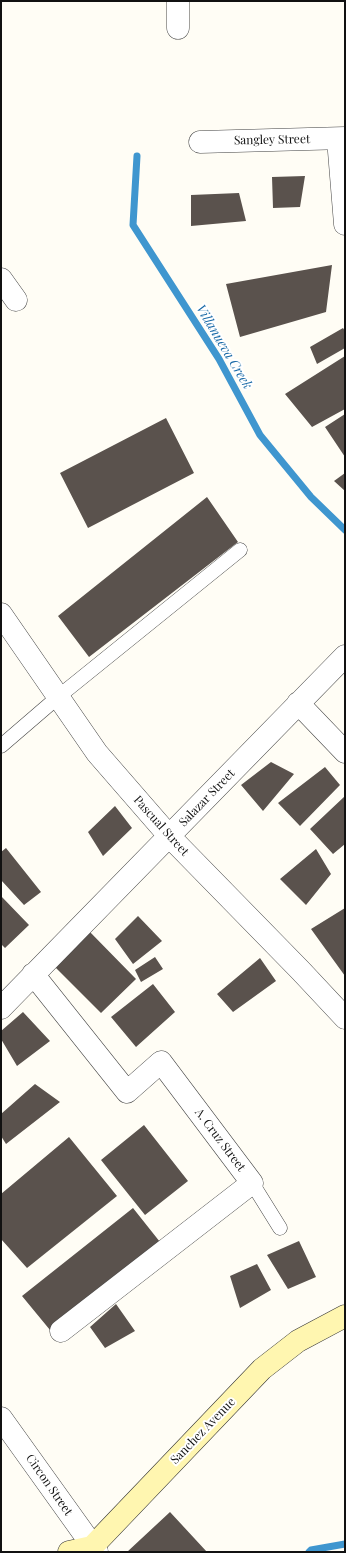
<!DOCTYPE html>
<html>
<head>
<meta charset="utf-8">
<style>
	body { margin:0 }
	#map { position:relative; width:346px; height:1553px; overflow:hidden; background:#fffdf5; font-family:"Playfair Display",serif }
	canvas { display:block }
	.frame { position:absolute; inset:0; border:2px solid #111; pointer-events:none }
</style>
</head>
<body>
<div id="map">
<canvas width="346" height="1553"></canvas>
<div class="frame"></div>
</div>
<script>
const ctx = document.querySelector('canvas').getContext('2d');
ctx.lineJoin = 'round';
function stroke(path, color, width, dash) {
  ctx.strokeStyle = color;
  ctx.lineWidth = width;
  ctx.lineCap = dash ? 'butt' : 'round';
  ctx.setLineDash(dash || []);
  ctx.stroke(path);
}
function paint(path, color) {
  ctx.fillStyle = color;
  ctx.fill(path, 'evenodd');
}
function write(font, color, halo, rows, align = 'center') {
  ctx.font = font + ' "Playfair Display",serif';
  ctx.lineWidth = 4;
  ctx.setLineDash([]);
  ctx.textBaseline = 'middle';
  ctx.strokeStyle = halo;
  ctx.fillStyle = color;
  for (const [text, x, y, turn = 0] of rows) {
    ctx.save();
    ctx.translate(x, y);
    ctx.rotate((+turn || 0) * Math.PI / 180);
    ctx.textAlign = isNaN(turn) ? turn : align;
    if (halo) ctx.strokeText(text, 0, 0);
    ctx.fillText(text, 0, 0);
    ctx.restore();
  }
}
stroke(new Path2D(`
	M137,156L133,225L219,359L260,435L311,497L345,530
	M309,1552L311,1550L345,1544`), '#3f96cf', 7);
paint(new Path2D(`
	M305,176L300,207L273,208L272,177Z
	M239,193L246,221L191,226V195Z
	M332,265L326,312L240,337L226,284Z
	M343,328L345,331V348L317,364L310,347Z
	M345,356V409L312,427L285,394Z
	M345,414V457L325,427Z
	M166,418L194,473L88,528L60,473Z
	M345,473V491L334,481Z
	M207,497L238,542L89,657L58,616Z
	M271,762L294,774L263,811L241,785Z
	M325,767L340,785L300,826L278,803Z
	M345,796V844L333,854L310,829Z
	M115,806L132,828L103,856L88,832Z
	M6,848L41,892L24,905L1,880V852Z
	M316,849L331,874L306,905L280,879Z
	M1,896L29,925L5,948L1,944Z
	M345,908V976L311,929Z
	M138,916L162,941L133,964L115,939Z
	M89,931L136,979L101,1013L53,965Z
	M155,957L163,969L141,982L135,970Z
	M260,958L276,981L233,1012L217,994Z
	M153,984L175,1012L136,1047L111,1017Z
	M23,1012L50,1041L17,1066L1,1039V1031Z
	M35,1084L60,1102L6,1144L1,1136V1114Z
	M144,1125L188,1181L145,1215L101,1160Z
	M69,1137L117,1196L27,1268L1,1239V1194Z
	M133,1208L160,1242L50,1330L22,1296Z
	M299,1241L316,1277L288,1289L267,1255Z
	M257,1264L271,1290L240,1308L230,1276Z
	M116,1304L135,1331L105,1348L90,1327Z
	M170,1512L207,1552H127Z`), '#5a524d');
const lane = new Path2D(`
	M1,746L58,697L240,550
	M252,1183L280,1228`);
const street = new Path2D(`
	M178,1V28
	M338,139L345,224
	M200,142L345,138
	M1,279L16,300
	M1,614L97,753L170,837L301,971L345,1018
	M298,703L345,752
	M33,974L127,1092L161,1062L252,1183L61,1331
	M1,1008L345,656
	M1,1418L97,1552`);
const secondary = new Path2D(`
	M69,1552L92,1547L262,1369L298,1341L345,1316`);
stroke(lane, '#444', 15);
stroke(street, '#444', 23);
stroke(secondary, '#333', 23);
stroke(lane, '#fff', 14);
stroke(street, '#fff', 22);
stroke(secondary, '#fff6b0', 22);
write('12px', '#111', '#fff', [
	["Sangley Street",272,140,-1],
	["Salazar Street",207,798,-46],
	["Pascual Street",161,826,48],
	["A. Cruz Street",220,1140,53],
	["Sanchez Avenue",203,1431,-46],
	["Circon Street",49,1485,55]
]);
write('italic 13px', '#1768a6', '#fff', [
	["Villanueva Creek",224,347,59]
]);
</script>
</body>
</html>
